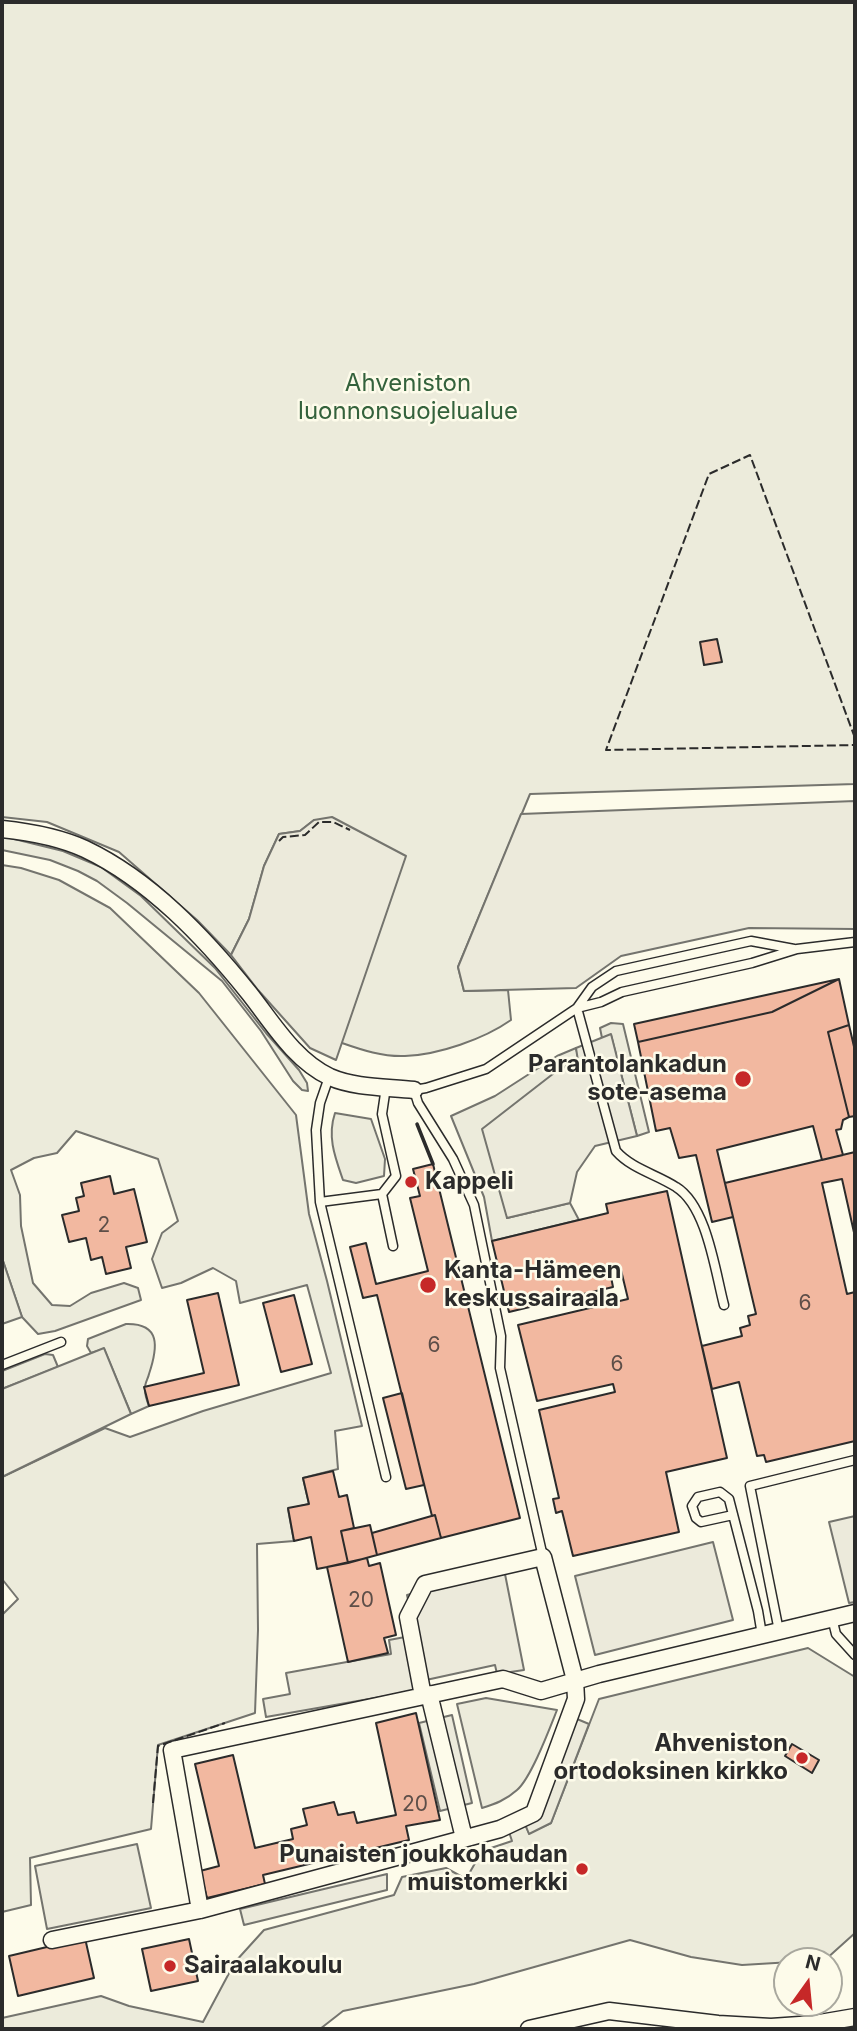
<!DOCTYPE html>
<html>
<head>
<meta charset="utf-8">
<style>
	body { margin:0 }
	#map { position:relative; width:857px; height:2031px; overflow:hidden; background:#fdfbea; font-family:Inter,sans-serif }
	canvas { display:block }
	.frame { position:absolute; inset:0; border:4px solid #2b2b2b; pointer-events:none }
	.north { position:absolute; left:773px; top:1947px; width:70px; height:70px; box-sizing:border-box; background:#fdfbea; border:2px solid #a9a89e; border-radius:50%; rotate:15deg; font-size:19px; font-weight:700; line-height:28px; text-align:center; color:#2b2b2b }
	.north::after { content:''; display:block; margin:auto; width:24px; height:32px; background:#c62828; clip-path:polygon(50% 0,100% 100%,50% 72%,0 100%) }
</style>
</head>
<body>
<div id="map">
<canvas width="857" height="2031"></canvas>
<div class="frame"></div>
<div class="north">N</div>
</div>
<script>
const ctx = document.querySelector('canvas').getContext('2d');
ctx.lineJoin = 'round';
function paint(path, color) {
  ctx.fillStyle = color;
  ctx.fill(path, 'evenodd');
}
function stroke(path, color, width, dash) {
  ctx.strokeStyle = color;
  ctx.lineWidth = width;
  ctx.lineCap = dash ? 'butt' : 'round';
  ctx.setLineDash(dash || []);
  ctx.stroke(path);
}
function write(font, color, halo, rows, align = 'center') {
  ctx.font = font + ' Inter,sans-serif';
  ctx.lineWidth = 5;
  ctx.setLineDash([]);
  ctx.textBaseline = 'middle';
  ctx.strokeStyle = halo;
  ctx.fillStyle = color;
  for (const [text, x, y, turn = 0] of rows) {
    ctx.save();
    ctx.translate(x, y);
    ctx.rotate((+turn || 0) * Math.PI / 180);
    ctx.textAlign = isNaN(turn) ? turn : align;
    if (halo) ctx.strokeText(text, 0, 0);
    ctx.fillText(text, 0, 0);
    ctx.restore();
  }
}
const green = new Path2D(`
	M2,2H855V784L530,794L458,967L464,991L508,990L511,1020C484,1039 438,1055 405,1056C383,1057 362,1050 342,1043L314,820L300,831L279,834L264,866L249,919L231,955L197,920L119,852L47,822L2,817Z
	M2,836L63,851L101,867L141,896L215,968L266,1033L299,1070L307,1083L308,1091L302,1090L293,1081L261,1031L222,981L127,903L97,881L78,871L50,860L2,850Z
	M2,865L21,868L59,880L110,908L199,993L296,1115L309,1214L327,1281L362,1426L335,1431L338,1469L303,1478L309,1504L288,1509L294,1541L257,1544L258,1630L255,1713L158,1745L151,1829L30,1858L31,1905L2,1912V1615L18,1599L2,1579V1477L105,1428L130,1437L203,1411L331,1373L307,1285L240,1303L236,1281L213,1268L181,1283L162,1288L152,1259L162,1233L178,1221L158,1159L76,1131L57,1153L34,1158L11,1170L20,1195L21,1226L33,1283L52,1305L70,1306L91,1293L124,1283L138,1288L141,1300L55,1331L38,1334L22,1317L2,1258Z
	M611,1023L623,1024L649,1132L637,1136L611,1035L602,1038L600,1028Z
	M576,1048L579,1061L558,1070L507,1218L570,1203L579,1220L492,1241L484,1197L451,1116L495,1096L557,1056Z
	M335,1113L371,1119L385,1159L384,1176L356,1183L343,1180C335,1157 327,1137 335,1113Z
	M126,1324C161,1323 158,1347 149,1374C148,1379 144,1384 145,1390C145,1395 147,1401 149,1406L131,1414L104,1349L91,1353L87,1346L88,1339Z
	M45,1354L53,1355L58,1367L2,1389V1371Z
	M808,1648L855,1677V1933L825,1960L742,1965L691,1957L630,1940L474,1984L343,2011L320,2029H2V2018L101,1996L129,2006L203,2022L235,1962L264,1930L394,1895L402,1877L446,1868L466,1879L482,1851L512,1841L509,1832L525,1824L529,1833L551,1823L599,1699Z
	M486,1698L557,1710C549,1730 531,1778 517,1790C506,1800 495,1804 482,1808L457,1704Z`);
paint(green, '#ecebdb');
stroke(green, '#74746e', 2);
const parking = new Path2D(`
	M855,801V929L749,928L621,956L576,988L464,991L458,967L521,814Z
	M332,817L406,856L336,1060L310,1048L258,990L231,955L249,919L264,866L279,834L300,831L314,820Z
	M611,1034L637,1136L595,1146L577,1172L570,1203L507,1218L482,1129L558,1070L578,1061L576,1048Z
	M2,1258L22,1317L2,1324Z
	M104,1348L131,1414L2,1477V1389Z
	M855,1516V1602L849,1603L829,1522Z
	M713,1542L733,1620L595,1655L575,1576Z
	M504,1569L524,1670L497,1674L495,1665L426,1680L407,1595Z
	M405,1637L415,1691L266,1717L263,1699L290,1694L286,1673L391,1654L389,1640Z
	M452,1715L472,1803L440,1811L419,1723Z
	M577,1719L589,1724L551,1823L529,1834L525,1824L540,1817Z
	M137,1844L151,1908L47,1929L35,1866Z
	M387,1874V1890L244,1925L240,1909Z`);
paint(parking, '#eceadb');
stroke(parking, '#74746e', 2);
const building = new Path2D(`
	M717,639L722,662L704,665L700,642Z
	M839,979L772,1012L638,1042L634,1024Z
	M839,979L849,1025L828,1032L849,1117L843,1120L841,1129L836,1130L843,1155L822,1160L813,1126L717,1150L733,1217L712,1222L696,1155L679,1158L670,1128L656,1131L638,1042L772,1012Z
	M849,1025L855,1051V1116L849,1117L828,1032Z
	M855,1152V1237L842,1179L822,1183L847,1294L855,1292V1441L766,1462L764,1455L757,1456L739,1382L712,1389L702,1346L742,1336L740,1328L750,1325L748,1316L756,1314L725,1183Z
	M433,1164L520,1518L441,1538L435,1515L432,1516L377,1295L363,1298L350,1247L366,1243L376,1284L428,1271L410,1198L420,1196L413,1169Z
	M110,1176L114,1194L134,1189L147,1242L126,1247L131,1268L106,1274L102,1257L91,1260L86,1238L69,1242L62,1215L79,1211L76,1198L84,1196L81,1183Z
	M667,1191L727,1458L666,1472L679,1532L573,1556L562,1511L556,1513L553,1499L559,1498L539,1410L615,1392L613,1384L537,1401L518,1325L628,1299L621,1270L610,1272L613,1287L509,1312L492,1241L608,1213L606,1204Z
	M218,1293L239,1385L149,1406L144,1387L204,1373L187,1300Z
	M294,1295L312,1364L281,1372L263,1303Z
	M402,1393L424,1485L406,1489L383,1398Z
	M333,1471L339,1497L347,1495L354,1528L341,1531L348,1563L317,1569L311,1537L294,1541L288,1508L309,1504L303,1478Z
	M435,1515L441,1538L377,1555L372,1533Z
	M370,1525L377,1555L348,1563L341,1531Z
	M367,1558L369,1566L380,1563L396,1635L384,1638L388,1653L348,1662L327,1567Z
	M416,1713L440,1820L406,1826L409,1840L263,1875L265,1884L207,1898L200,1871L219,1866L195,1764L233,1755L255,1848L293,1839L291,1829L307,1825L303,1809L334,1802L338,1815L354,1812L357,1823L396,1815L376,1723Z
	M792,1744L819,1760L812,1773L785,1756Z
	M85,1938L94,1978L18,1996L9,1956Z
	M189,1939L198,1981L151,1991L142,1949Z`);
paint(building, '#f2b8a0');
stroke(building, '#2b2b2b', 2);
const service = new Path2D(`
	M577,1008L616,1151C632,1169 656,1174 676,1187C707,1206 715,1271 724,1305
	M577,1008L592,987L616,971L751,941L794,949
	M329,1077L320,1103L316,1130L320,1202L386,1477
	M382,1194L393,1246
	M320,1202L382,1194L396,1176L382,1114L386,1087
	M2,1365L61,1342
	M733,1515L701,1522L696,1518L692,1506L698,1497L720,1492L729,1499L758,1611L762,1635
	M543,1557L500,1368L501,1336L474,1205L453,1159L418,1103L414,1090L426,1088L486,1069L577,1008L601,1002L622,992L752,963L797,949L855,942
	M832,1618L836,1634L855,1655
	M779,1631L750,1486L855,1460`);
const minor = new Path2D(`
	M2,829C30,832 59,837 85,849C150,880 204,937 249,993C272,1022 294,1060 330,1077C355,1088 387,1087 414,1090
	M429,1694L464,1838
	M200,1910L172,1750L503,1679L541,1691L599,1674L855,1613
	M52,1940L200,1910L500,1829L534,1813L576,1699L575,1680L543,1557L425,1584L408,1617L423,1696
	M529,2029L609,2011L718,2024L771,2027L814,2024L855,2017`);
stroke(service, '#2b2b2b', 11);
stroke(minor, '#2b2b2b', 19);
stroke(service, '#fdfbea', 8);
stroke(minor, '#fdfbea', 16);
stroke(new Path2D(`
	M855,738L750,455L709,474L606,750L855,745
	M279,841L283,837L305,835L319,822H333L350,830
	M153,1803L158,1746L225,1723`), '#2b2b2b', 2, [9, 3.5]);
stroke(new Path2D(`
	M417,1124L433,1164`), '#2b2b2b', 3.5);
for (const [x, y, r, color] of [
	[743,1079,9,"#c62828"],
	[411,1182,7,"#c62828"],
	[428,1285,9,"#c62828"],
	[802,1758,7,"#c62828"],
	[582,1869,7,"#c62828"],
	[170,1966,7,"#c62828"]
]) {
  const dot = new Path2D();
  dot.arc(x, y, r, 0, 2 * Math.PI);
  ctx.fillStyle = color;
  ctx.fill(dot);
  stroke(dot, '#fdfbea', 2.5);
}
write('21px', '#5d4e48', null, [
	["2",104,1226],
	["6",805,1304],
	["6",434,1346],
	["6",617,1365],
	["20",361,1601],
	["20",415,1805]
]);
write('24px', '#34623c', '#fdfbea', [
	["Ahveniston",408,384],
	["luonnonsuojelualue",408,412]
]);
write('bold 24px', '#2b2b2b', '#fdfbea', [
	["Parantolankadun",727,1065],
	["sote-asema",727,1093],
	["Kappeli",425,1182,"left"],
	["Kanta-Hämeen",444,1271,"left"],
	["keskussairaala",444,1299,"left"],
	["Ahveniston",788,1744],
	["ortodoksinen kirkko",788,1772],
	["Punaisten joukkohaudan",568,1855],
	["muistomerkki",568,1883],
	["Sairaalakoulu",184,1966,"left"]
], 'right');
</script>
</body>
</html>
